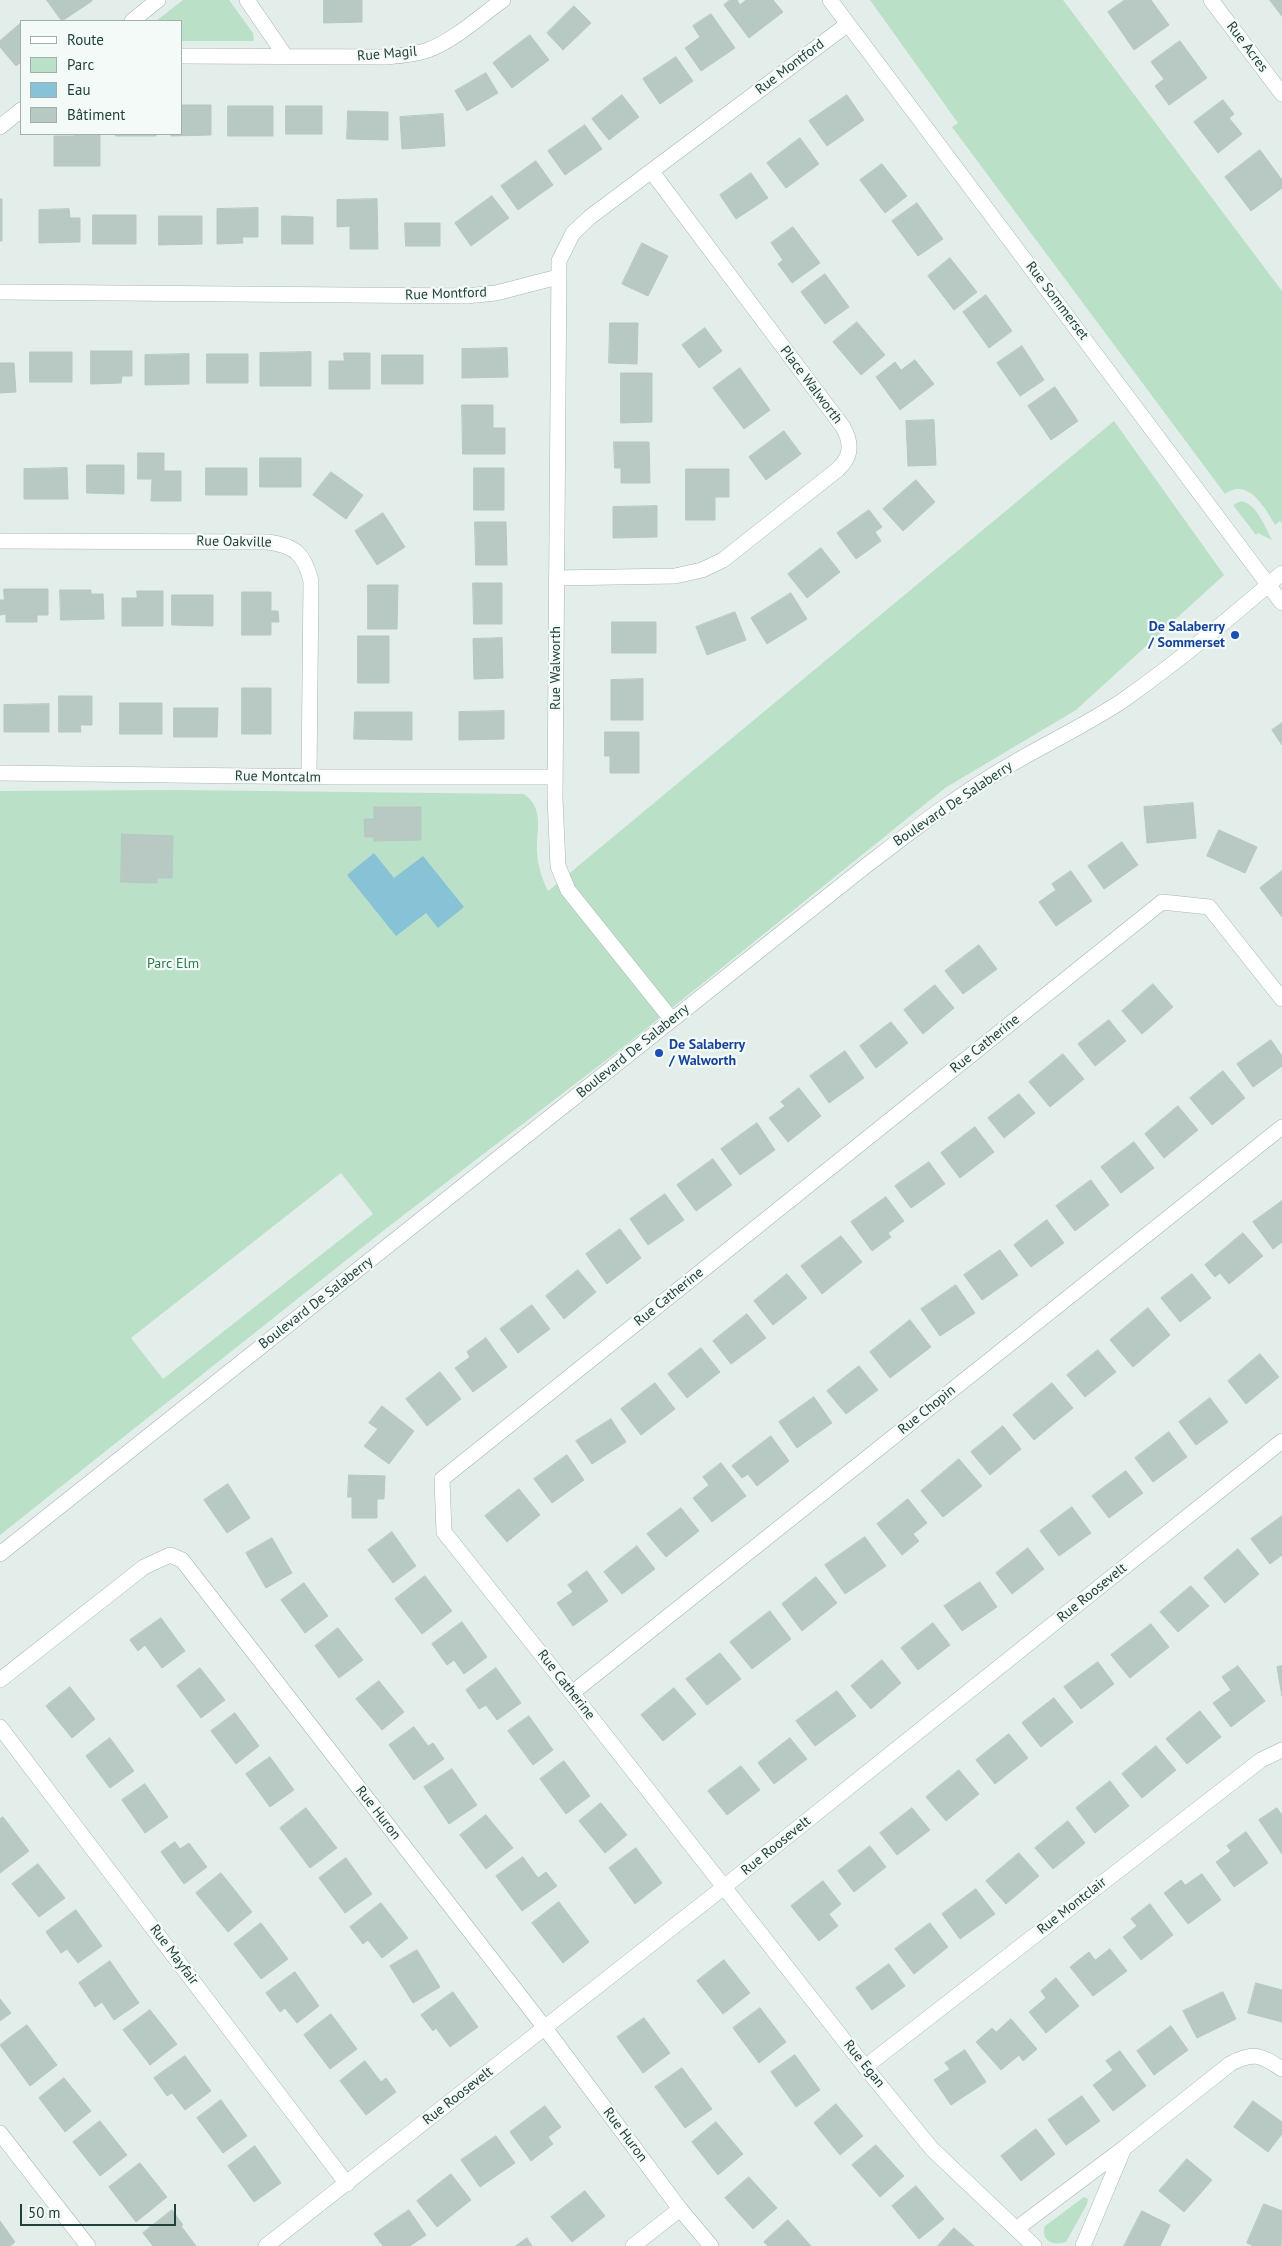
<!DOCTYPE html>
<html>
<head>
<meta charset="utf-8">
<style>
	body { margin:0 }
	#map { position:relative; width:1282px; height:2246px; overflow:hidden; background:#e3eeea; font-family:"PT Sans",sans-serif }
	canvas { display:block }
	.legend { position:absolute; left:20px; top:20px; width:162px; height:115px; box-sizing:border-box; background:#f4faf7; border:1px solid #a0b0ac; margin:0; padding:6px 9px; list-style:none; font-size:15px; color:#21403b }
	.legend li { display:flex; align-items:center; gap:10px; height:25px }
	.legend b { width:25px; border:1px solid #a0b0ac }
	.scale { position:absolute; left:20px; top:2204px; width:156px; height:22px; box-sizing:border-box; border:2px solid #21403b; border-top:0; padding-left:6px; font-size:15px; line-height:18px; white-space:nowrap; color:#21403b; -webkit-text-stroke:4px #f4faf7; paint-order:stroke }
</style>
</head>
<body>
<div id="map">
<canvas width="1282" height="2246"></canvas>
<ul class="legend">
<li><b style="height:6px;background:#fff"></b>Route</li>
<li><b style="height:14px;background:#bae0c8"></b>Parc</li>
<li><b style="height:14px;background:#87c2d6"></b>Eau</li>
<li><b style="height:14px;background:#b8c9c3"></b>Bâtiment</li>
</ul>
<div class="scale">50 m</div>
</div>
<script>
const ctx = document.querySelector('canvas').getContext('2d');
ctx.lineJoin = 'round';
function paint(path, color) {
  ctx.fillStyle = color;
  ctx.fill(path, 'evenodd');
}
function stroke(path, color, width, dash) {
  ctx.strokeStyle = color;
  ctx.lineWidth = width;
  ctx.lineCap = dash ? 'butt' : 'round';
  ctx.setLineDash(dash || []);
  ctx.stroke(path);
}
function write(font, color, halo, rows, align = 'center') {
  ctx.font = font + ' "PT Sans",sans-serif';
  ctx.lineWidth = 4.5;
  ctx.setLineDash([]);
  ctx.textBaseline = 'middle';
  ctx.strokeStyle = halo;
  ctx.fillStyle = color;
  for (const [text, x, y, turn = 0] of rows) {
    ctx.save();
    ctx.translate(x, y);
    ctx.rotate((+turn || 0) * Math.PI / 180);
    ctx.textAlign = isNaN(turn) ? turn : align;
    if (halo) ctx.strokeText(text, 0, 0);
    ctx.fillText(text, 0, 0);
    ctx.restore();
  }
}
paint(new Path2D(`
	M183,0H229L253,33L254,41H181V21H156Z
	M870,0H1063L1282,291V523L1280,521L1275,525C1265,508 1248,477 1225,494L952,127L958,123Z
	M1114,421L1224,575L1076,710L945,788L626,1045L388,1227L0,1535V791L177,790L524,794C545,809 536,830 537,853C538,866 542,879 548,891ZM341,1173L373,1214L163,1379L131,1338Z
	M1241,501C1257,504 1265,527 1272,540L1258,533L1256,535L1233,505Z
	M1084,2197L1088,2199L1087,2204L1066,2242C1054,2246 1040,2241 1045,2226Z`), '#bae0c8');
paint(new Path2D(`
	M374,853L394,878L423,856L464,907L438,928L426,913L396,936L347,875Z`), '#87c2d6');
const building = new Path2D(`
	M47,0H92V1L62,21Z
	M324,0H362V22L324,23Z
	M730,0H737L740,5L746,0H773L783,12L749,38L724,5Z
	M1125,0H1151L1169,25L1134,50L1108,12Z
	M1270,0H1282V16Z
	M574,6L591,23L563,50L547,33Z
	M711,14L735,48L701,71L685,48L700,37L693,26Z
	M21,23V62L16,66L0,47V41Z
	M530,35L549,60L512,88L493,63Z
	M1180,41L1207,78L1169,105L1155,86L1164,79L1151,62Z
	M676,57L693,81L660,104L643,79Z
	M486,73L498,93L467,111L455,91Z
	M622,95L639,117L609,140L592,119Z
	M847,95L864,120L827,146L809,121Z
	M1223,100L1234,114L1229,118L1242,134L1218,153L1194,122Z
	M181,105H211V135L171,136V134H181Z
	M228,106H273V136H228Z
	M286,106H322V134H286Z
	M348,111L388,112V140L347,139Z
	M443,114L445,146L402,149L400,117Z
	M585,125L602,149L565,175L548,151Z
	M74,134H100V166H54V136H74Z
	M116,134H156V136H116Z
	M800,138L819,164L786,188L767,163Z
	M1260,150L1282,180V188L1251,211L1225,177Z
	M536,161L553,185L518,210L501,186Z
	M882,164L907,196L885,213L860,180Z
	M751,173L768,198L736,219L720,195Z
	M492,196L509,218L471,246L455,223Z
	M0,199H2V241H0Z
	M377,199L378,249H350V226L337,227V200Z
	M917,203L943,239L918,256L892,221Z
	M258,208V237H242L243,243L217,244V209Z
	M69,209L70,218H80V242L39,243V210Z
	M93,215H136V244H93Z
	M159,216H202V244L159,245Z
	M282,216L313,217V244H282Z
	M405,223H440V246H406Z
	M793,227L820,263L792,283L778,264L783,260L771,243Z
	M642,243L668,256L648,296L622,284Z
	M950,258L977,292L954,310L928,276Z
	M825,274L849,307L825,324L801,292Z
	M986,295L1012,331L989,348L963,312Z
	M857,322L885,355L861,375L833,342Z
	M610,323H638L637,364L609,363Z
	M705,328L722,351L699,368L682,345Z
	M1022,346L1044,380L1020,396L997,363Z
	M507,348L508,377L462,378V349Z
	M91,351H132V376H122L121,383L91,384Z
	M30,352H72V382H30Z
	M311,352V386H260V353Z
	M344,353H370V389H329V361H344Z
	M189,354V384L145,385V355Z
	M207,354H248V383H207Z
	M382,355H423V384H382Z
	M915,360L934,384L900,410L876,377L895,362L901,370Z
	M0,363H14L16,392L0,393Z
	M740,368L770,410L744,429L713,388Z
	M621,373H652V422L621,423Z
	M1055,387L1078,421L1051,440L1028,406Z
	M462,405H493V428H505V454H463Z
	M934,420L936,465L908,466L906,421Z
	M784,431L801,454L766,480L749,457Z
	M614,442H649L650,483H621V468H615Z
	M138,453H164V471H181V501H151L152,479H138Z
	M260,458H301V487H260Z
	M87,465H124V494L87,493Z
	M67,468L68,499H24V469Z
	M206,468H247V495H206Z
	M474,468H504V510H474Z
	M686,469H729V497H715V520H686Z
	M331,472L363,495L346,519L313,495Z
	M916,480L935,502L903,531L883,509Z
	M657,506V537L613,538V507Z
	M869,510L882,527L875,532L881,541L856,559L837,533Z
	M383,513L405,547L377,565L355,531Z
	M475,522H506L507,565H476Z
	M821,548L840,572L807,598L788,574Z
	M473,583H502V624H474Z
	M368,585H398L397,629H368Z
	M4,589H48V615H37V622H6V614L0,615V600H4Z
	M60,590H91V594H103L104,619L61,620Z
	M137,591H163V626H122V598H137Z
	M242,592H271V611H278L279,622H271V635H242Z
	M791,593L807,619L767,644L751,618Z
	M172,595H213V626L172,625Z
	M735,612L746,640L707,655L696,627Z
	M612,622H656V653H612Z
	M358,636H389V683H358Z
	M502,638L503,678L474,679L473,639Z
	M643,679V720H611V680Z
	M242,688H271V734H242Z
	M59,696H92V725H80L81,732H59Z
	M120,703H162V734H120Z
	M49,704V732H4V705Z
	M174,708H218L217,737H174Z
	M504,711V739L459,740V712Z
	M355,712H412V740L354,739Z
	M1282,723V745L1272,730Z
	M605,732H639V773H610V756H605Z
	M1193,803L1196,838L1147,843L1144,807Z
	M374,807H421V840L374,841V837H365L364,819H374Z
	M1219,830L1257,847L1245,873L1207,856Z
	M122,834L173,836L172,878H157V883L121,882Z
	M1122,842L1138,865L1104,889L1088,866Z
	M1071,871L1092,901L1056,926L1039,902L1056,890L1052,884Z
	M1282,871V917L1260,888Z
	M979,945L997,969L963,994L945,971Z
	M1153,984L1173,1007L1142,1034L1122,1011Z
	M935,985L954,1008L923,1034L904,1010Z
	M1109,1020L1126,1041L1095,1066L1078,1044Z
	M891,1022L908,1043L876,1068L860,1046Z
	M1271,1040L1282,1056V1066L1253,1087L1237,1064Z
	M845,1051L864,1078L829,1103L810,1076Z
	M1063,1054L1084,1079L1050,1107L1029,1082Z
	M1223,1071L1245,1098L1212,1125L1190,1098Z
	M799,1088L821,1116L788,1142L769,1118L785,1106L781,1102Z
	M1019,1094L1035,1113L1004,1138L988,1118Z
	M1178,1106L1198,1130L1164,1158L1145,1134Z
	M757,1123L775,1150L740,1175L721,1149Z
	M975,1127L994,1152L960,1178L941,1153Z
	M1134,1142L1154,1168L1121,1193L1101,1167Z
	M713,1159L732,1185L696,1211L677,1185Z
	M929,1162L945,1184L911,1208L895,1186Z
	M1091,1180L1109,1205L1075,1231L1056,1206Z
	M665,1194L684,1220L648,1245L630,1219Z
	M886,1197L904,1221L888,1233L891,1237L872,1251L851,1222Z
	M1282,1201V1242L1273,1249L1253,1222Z
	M1047,1220L1064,1243L1031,1267L1014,1245Z
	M620,1229L641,1258L607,1284L586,1254Z
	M1243,1233L1263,1256L1229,1284L1220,1273L1215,1277L1205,1265Z
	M841,1236L862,1262L822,1294L801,1266Z
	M1000,1250L1018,1275L982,1300L964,1275Z
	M578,1270L596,1292L564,1319L546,1296Z
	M787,1274L807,1298L773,1325L754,1301Z
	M1192,1274L1211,1298L1180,1322L1161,1298Z
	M956,1285L975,1313L940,1336L921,1309Z
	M532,1305L550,1329L518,1353L500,1329Z
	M1148,1308L1170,1335L1133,1367L1110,1340Z
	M747,1314L766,1338L731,1364L713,1341Z
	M910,1320L931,1347L890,1378L870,1352Z
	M486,1338L507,1367L473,1392L455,1368L470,1357L467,1352Z
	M701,1348L720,1372L687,1398L668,1374Z
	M1098,1350L1116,1372L1085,1397L1067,1375Z
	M1260,1354L1279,1377L1246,1404L1228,1381Z
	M859,1366L878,1390L846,1414L827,1391Z
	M440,1372L461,1399L427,1426L406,1399Z
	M655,1383L675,1409L641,1435L621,1409Z
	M1052,1383L1073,1408L1034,1440L1013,1415Z
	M814,1397L832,1423L797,1448L779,1422Z
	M1210,1398L1228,1422L1196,1445L1179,1422Z
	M382,1406L414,1431L389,1464L364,1446L378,1429L369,1423Z
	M611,1419L626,1442L592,1464L576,1441Z
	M1003,1426L1021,1449L990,1475L971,1452Z
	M1169,1432L1187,1457L1153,1482L1135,1458Z
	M771,1436L789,1461L757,1486L748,1474L742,1478L732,1466Z
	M567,1455L584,1480L552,1503L534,1479Z
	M959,1459L982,1486L943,1517L921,1491Z
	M721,1463L746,1496L712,1522L693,1498L709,1485L703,1477Z
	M1126,1471L1143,1493L1109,1518L1092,1496Z
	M349,1475L385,1476L384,1499H377V1518H352V1497H348Z
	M228,1484L250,1518L227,1533L204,1500Z
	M519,1489L540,1515L507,1542L485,1516Z
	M908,1499L927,1523L913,1534L919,1541L902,1555L877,1524Z
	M1072,1507L1091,1533L1059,1556L1040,1531Z
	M681,1508L699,1531L666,1557L647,1534Z
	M1282,1516V1555L1270,1564L1251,1539Z
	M392,1532L416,1566L393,1583L368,1550Z
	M865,1537L886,1566L845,1594L825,1565Z
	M272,1538L292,1573L266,1588L246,1553Z
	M637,1546L655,1569L622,1594L604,1572Z
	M1028,1548L1044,1569L1012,1594L996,1573Z
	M1238,1549L1259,1574L1225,1603L1204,1578Z
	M587,1571L608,1601L573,1626L557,1603L573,1592L568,1585Z
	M425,1576L452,1611L422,1634L395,1599Z
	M816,1577L837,1603L802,1631L782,1604Z
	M980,1582L997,1607L962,1631L944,1606Z
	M304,1583L328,1616L305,1633L281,1600Z
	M1191,1586L1209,1606L1178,1632L1160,1612Z
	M770,1611L791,1639L752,1669L730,1642Z
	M161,1618L185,1651L162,1668L145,1645L138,1651L130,1640Z
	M462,1622L487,1657L464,1674L454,1660L447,1665L432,1644Z
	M933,1623L950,1645L918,1670L901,1648Z
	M1151,1624L1169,1647L1130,1678L1111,1655Z
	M338,1628L363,1660L339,1678L315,1646Z
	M720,1653L741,1679L707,1705L686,1679Z
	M882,1660L901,1683L871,1709L851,1686Z
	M1098,1662L1114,1684L1081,1709L1064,1687Z
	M1238,1666L1265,1701L1231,1727L1213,1703L1231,1690L1222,1677Z
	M1282,1666V1696L1277,1667Z
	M200,1668L225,1700L201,1718L177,1686Z
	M496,1668L521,1703L497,1720L486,1705L479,1709L466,1690Z
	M379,1681L404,1712L382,1730L356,1699Z
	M70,1687L95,1719L72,1738L46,1706Z
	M674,1688L696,1714L663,1741L641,1715Z
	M837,1691L856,1716L815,1746L796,1721Z
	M1054,1698L1073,1722L1041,1747L1022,1723Z
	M1200,1711L1221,1737L1187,1764L1166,1739Z
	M235,1713L259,1746L236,1764L211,1731Z
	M529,1716L553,1750L533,1765L508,1731Z
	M414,1727L428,1746L433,1743L444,1759L414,1780L389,1745Z
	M1009,1734L1028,1758L995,1784L976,1760Z
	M110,1738L134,1771L110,1788L86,1756Z
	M790,1738L807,1759L774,1784L758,1763Z
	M1156,1746L1176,1770L1142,1798L1122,1774Z
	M270,1757L294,1790L270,1807L246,1774Z
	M564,1761L590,1796L566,1814L540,1779Z
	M741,1766L760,1790L727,1815L708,1791Z
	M452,1769L477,1805L449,1824L424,1787Z
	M959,1770L979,1794L946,1821L926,1797Z
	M1110,1781L1129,1806L1095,1833L1076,1808Z
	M145,1784L168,1817L145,1833L122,1800Z
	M601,1803L627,1835L605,1853L579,1821Z
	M306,1808L337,1848L310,1868L280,1828Z
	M912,1808L930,1830L897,1855L880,1833Z
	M1277,1808L1282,1815V1854L1259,1820Z
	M486,1815L513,1848L486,1869L460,1835Z
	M3,1817L29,1851L0,1873V1819Z
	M1068,1821L1085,1843L1053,1869L1035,1848Z
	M1246,1832L1268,1863L1234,1887L1216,1862L1231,1851L1227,1846Z
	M175,1842L180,1849L189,1843L207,1867L184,1884L161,1852Z
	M870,1846L886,1867L854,1892L838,1871Z
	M636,1848L662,1883L635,1904L609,1868Z
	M1019,1853L1039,1876L1006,1904L986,1881Z
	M523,1857L538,1878L546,1872L557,1886L522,1911L496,1876Z
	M346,1858L372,1894L345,1913L319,1878Z
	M38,1864L65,1898L39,1917L12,1884Z
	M221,1873L252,1912L228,1932L196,1893Z
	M1202,1874L1221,1900L1188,1924L1164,1893L1181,1880L1185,1885Z
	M823,1881L841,1904L829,1914L838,1926L819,1941L791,1906Z
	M976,1889L995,1914L960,1939L942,1914Z
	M559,1902L589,1942L563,1963L532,1923Z
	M381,1903L408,1938L382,1958L368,1940L363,1944L350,1927Z
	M1150,1904L1173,1935L1141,1960L1123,1937L1137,1926L1131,1919Z
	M76,1910L102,1946L78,1963L67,1949L61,1953L46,1932Z
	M261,1923L288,1959L261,1979L234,1944Z
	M930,1923L948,1947L914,1974L895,1949Z
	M1110,1949L1127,1971L1093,1996L1070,1967L1089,1952L1095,1960Z
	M417,1950L440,1987L413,2003L390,1966Z
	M724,1960L750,1993L723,2014L697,1981Z
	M110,1961L139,2003L114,2020L102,2002L95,2007L79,1983Z
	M889,1964L905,1986L872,2010L856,1988Z
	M295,1972L319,2006L297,2023L285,2008L280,2012L266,1993Z
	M1056,1978L1079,2006L1046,2033L1029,2012L1046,1998L1041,1991Z
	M1256,1983L1282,1990V2022L1248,2013Z
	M453,1992L478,2027L450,2047L436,2028L433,2031L421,2015Z
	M1223,1992L1236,2019L1197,2038L1183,2011Z
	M0,1999L11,2013L0,2021Z
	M760,2008L786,2042L759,2063L733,2028Z
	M150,2010L177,2044L150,2065L123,2030Z
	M331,2014L357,2049L330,2069L304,2035Z
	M644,2018L670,2053L643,2073L617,2037Z
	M1011,2019L1037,2049L1023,2061L1019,2055L1001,2070L976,2042L992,2028L996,2032Z
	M27,2025L57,2065L30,2086L0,2045Z
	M1171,2026L1188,2050L1154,2075L1137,2051Z
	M965,2050L986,2082L951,2105L934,2080L950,2069L945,2063Z
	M1120,2051L1146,2086L1113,2111L1093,2085L1113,2070L1106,2061Z
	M795,2055L820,2090L796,2107L771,2072Z
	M185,2056L211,2091L185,2110L172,2093L167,2096L154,2078Z
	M365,2061L381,2082L386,2078L396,2092L366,2115L340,2081Z
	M682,2068L712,2109L685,2128L655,2087Z
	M64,2078L91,2111L65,2132L39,2098Z
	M1082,2096L1100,2121L1066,2145L1048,2120Z
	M221,2100L247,2136L223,2153L197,2118Z
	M1253,2101L1282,2122V2134L1268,2152L1234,2127Z
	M836,2104L863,2136L840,2155L814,2123Z
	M545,2106L561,2127L548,2137L553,2144L531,2161L510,2132Z
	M100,2121L127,2155L100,2176L73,2142Z
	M716,2122L743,2154L718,2175L692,2142Z
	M1036,2129L1055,2154L1021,2181L1001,2156Z
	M496,2136L515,2163L480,2187L461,2160Z
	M876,2145L904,2176L880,2197L852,2165Z
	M255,2146L281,2183L254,2202L228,2166Z
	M1187,2159L1212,2180L1184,2212L1159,2191Z
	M140,2163L167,2197L136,2222L109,2187Z
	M451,2174L471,2200L437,2227L417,2201Z
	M749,2177L777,2208L753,2229L725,2198Z
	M916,2186L944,2219L919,2239L892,2206Z
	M585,2191L605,2216L572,2242L551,2217Z
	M1264,2204L1282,2211L1281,2246H1254L1247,2243Z
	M172,2210L183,2225L181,2226L196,2246H153L143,2233Z
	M409,2210L426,2235L410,2246H383L374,2234Z
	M1142,2211L1170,2225L1160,2246H1124Z
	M788,2220L811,2246H768L764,2242Z
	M0,2221L15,2242L10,2246H0Z
	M954,2228L974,2246H938Z
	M527,2238L532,2246H516Z`);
paint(building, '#b8c9c3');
stroke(building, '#b5c8c2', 1);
const minor = new Path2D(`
	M247,0L286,57
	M830,0L1282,603
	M1211,0L1282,94
	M132,21L158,0
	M181,56L385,57C399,56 414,55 428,50C455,40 479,17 503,0
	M0,127L21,110
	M0,292L466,296L496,293L558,277
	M0,541L268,542C296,546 304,554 311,581L309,777
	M556,578L675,576L702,570L723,560L837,470C852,457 852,443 843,427L652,172
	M0,773L335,777H555
	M672,1020L568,890L558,866L555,798L559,261L573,233L590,217L848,24
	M0,1554L867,865C913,830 959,794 1010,765C1047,743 1086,725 1122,701C1178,662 1231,617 1282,573
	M0,1680L144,1567L170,1555L182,1560L545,2028L680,2209L711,2246
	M572,1693L1282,1127
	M0,1727L347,2184
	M865,2067L1261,1760L1282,1750
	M0,2133L88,2246
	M1016,2229L1124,2148L1230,2064C1253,2051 1261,2055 1282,2069
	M266,2246L724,1887L1282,1441
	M633,2246L680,2209
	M1034,2246L932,2149L865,2067L572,1693L444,1532L442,1479L1162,902L1209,907L1282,999
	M1083,2246L1124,2148`);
stroke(minor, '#a5b6b2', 16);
stroke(minor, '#fff', 15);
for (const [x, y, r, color] of [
	[1235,635,5,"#1a4fb4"],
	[659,1053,5,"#1a4fb4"]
]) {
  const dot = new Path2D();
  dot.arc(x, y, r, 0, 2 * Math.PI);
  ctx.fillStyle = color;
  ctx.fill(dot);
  stroke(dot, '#f4faf7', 2);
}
write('14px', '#21403b', '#f4faf7', [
	["Rue Acres",1247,47,53],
	["Rue Magil",387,54,-5],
	["Rue Montford",790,67,-37],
	["Rue Montford",446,294,-2],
	["Rue Sommerset",1057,301,53],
	["Place Walworth",811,385,53],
	["Rue Oakville",234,542,1],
	["Rue Walworth",556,668,-90],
	["Rue Montcalm",278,777,1],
	["Boulevard De Salaberry",953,804,-34],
	["Rue Catherine",985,1044,-39],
	["Boulevard De Salaberry",633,1051,-39],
	["Rue Catherine",669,1297,-39],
	["Boulevard De Salaberry",316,1303,-38],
	["Rue Chopin",927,1410,-39],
	["Rue Roosevelt",1092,1593,-39],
	["Rue Catherine",566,1685,52],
	["Rue Huron",378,1813,52],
	["Rue Roosevelt",776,1846,-39],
	["Rue Montclair",1072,1906,-38],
	["Rue Mayfair",174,1955,53],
	["Rue Egan",864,2064,51],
	["Rue Roosevelt",458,2096,-38],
	["Rue Huron",625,2135,53]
]);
write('bold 14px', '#164399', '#f4faf7', [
	["De Salaberry",1225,627],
	["/ Sommerset",1225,643],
	["De Salaberry",669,1045,"left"],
	["/ Walworth",669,1061,"left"]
], 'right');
write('14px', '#287a50', '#f4faf7', [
	["Parc Elm",173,964]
]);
</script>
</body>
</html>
